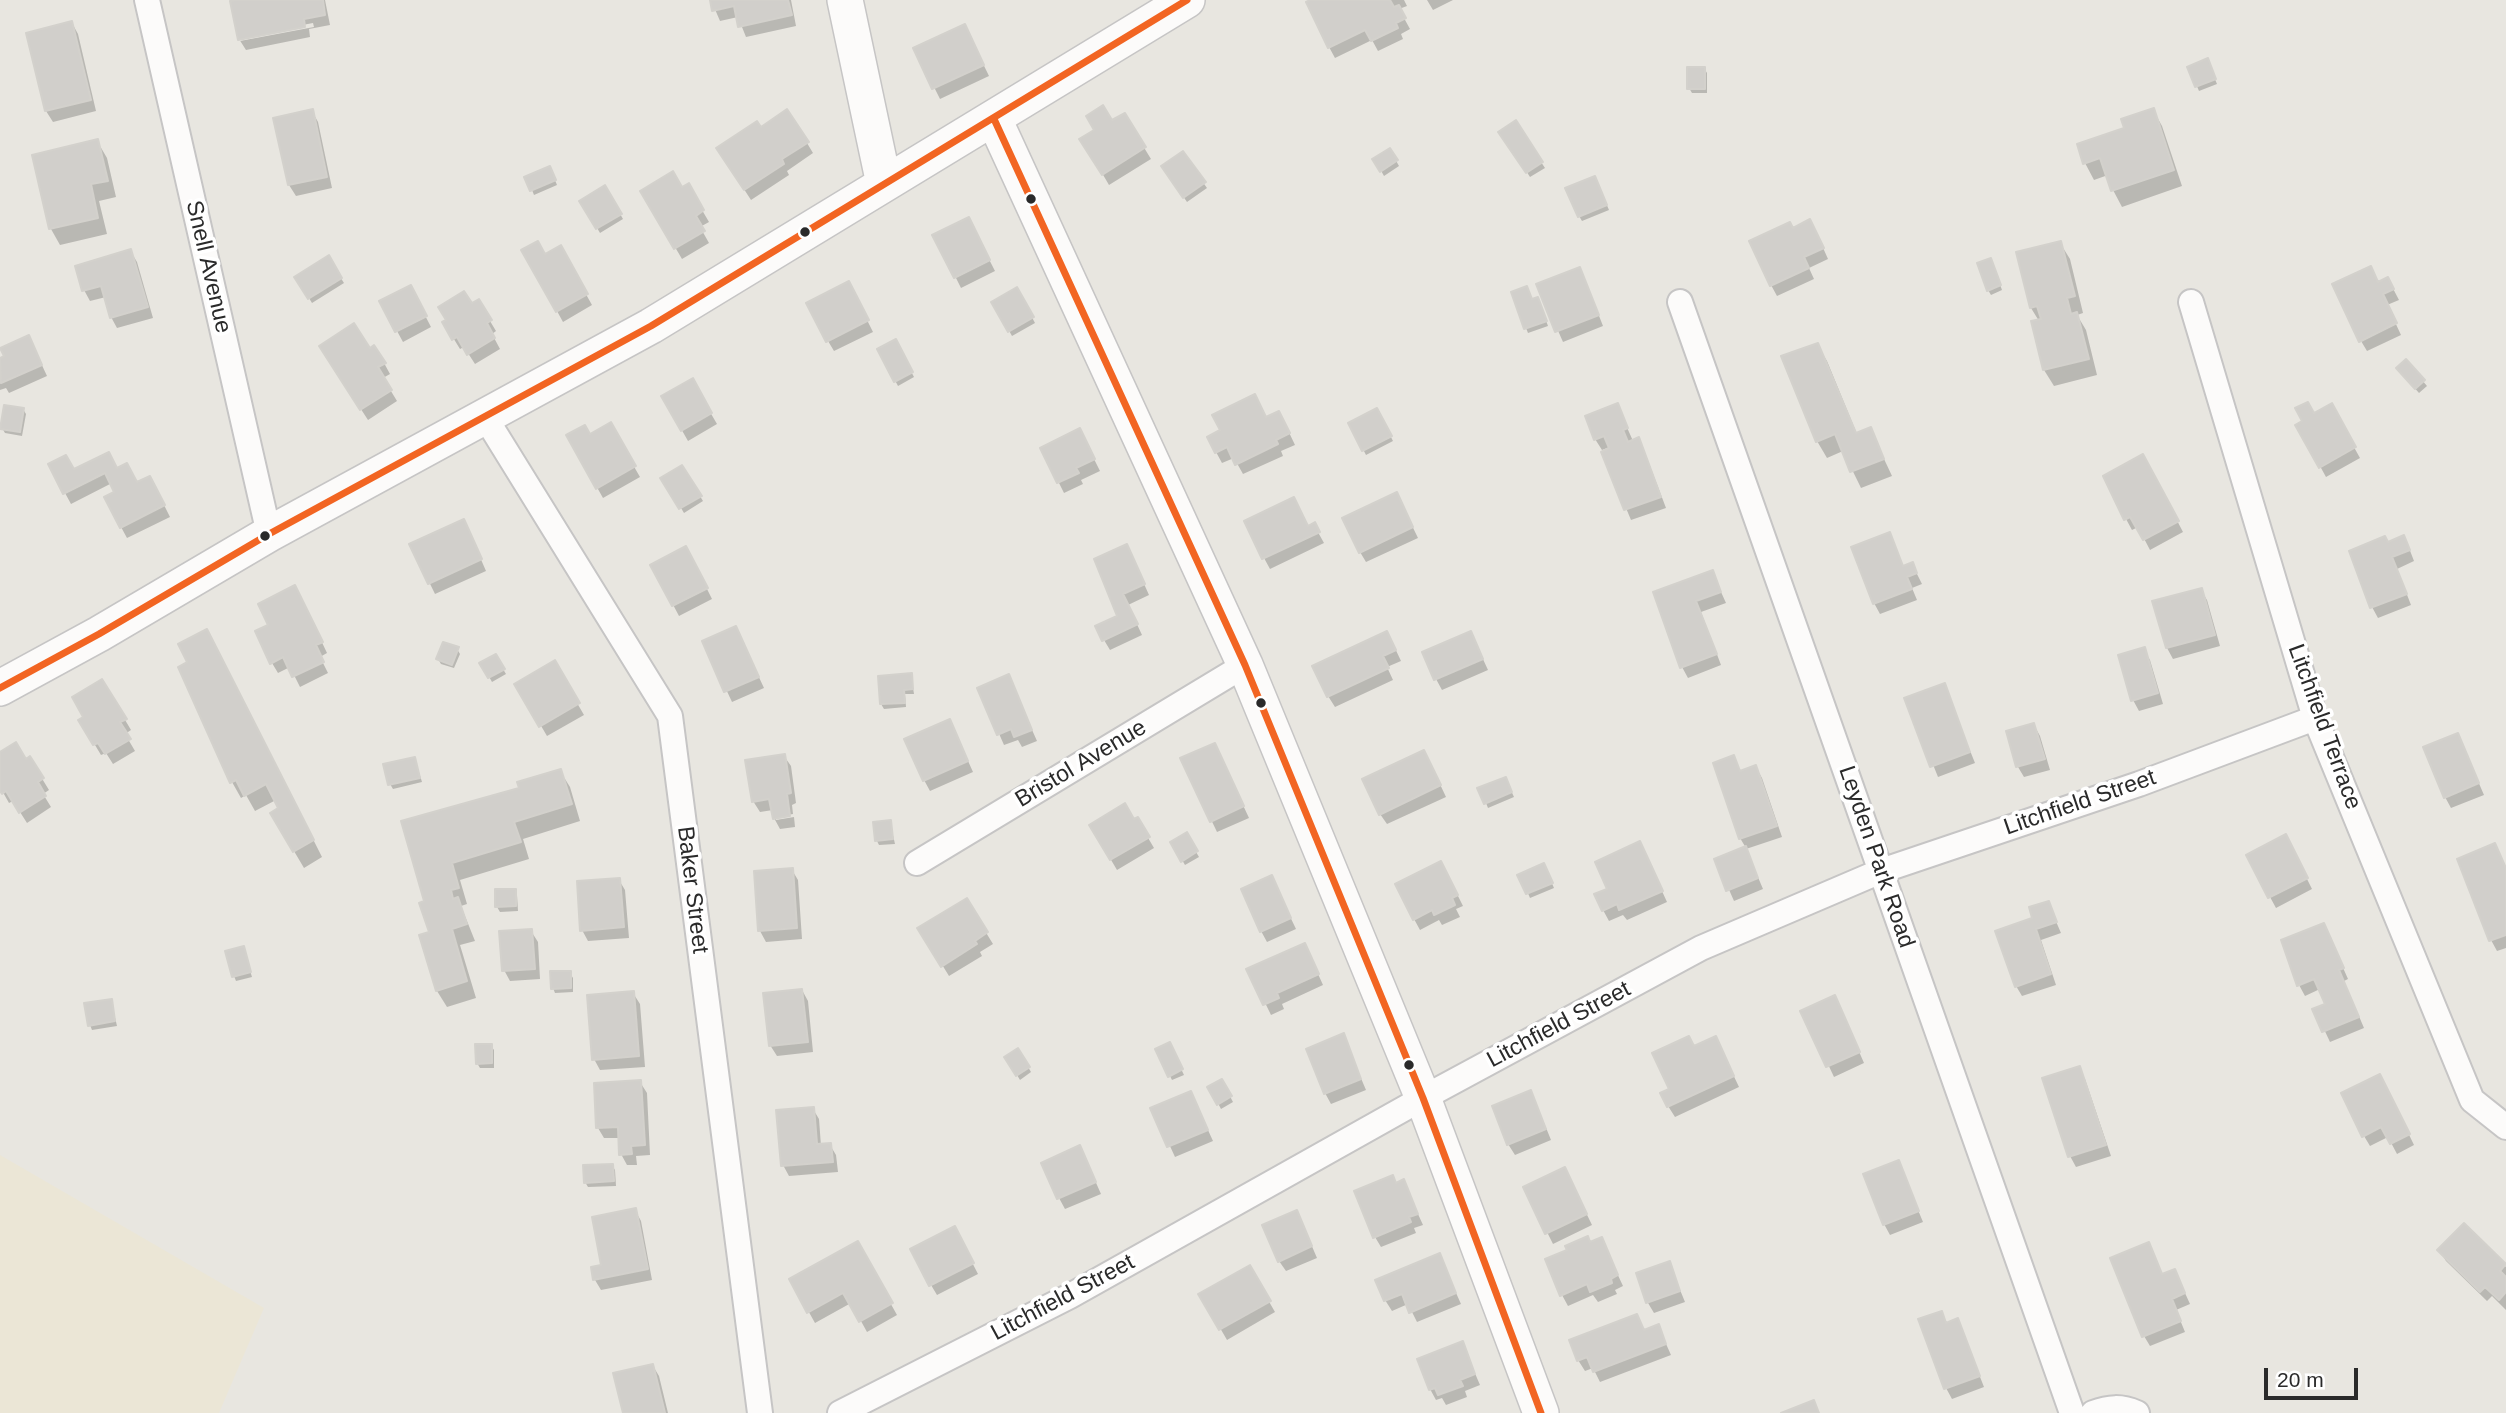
<!DOCTYPE html>
<html>
<head>
<meta charset="utf-8">
<style>
	body { margin:0 }
	#map { position:relative; width:2506px; height:1413px; overflow:hidden; background:#e8e6e0; font-family:Helvetica,sans-serif }
	canvas { display:block }
	.scale { position:absolute; left:2264px; top:1368px; width:94px; height:32px; box-sizing:border-box; border:4px solid #2a2a2a; border-top:0; padding-left:9px; font-size:21px; line-height:24px; white-space:nowrap; color:#2a2a2a; -webkit-text-stroke:5px #fff; paint-order:stroke }
</style>
</head>
<body>
<div id="map">
<canvas width="2506" height="1413"></canvas>
<div class="scale">20 m</div>
</div>
<script>
const ctx = document.querySelector('canvas').getContext('2d');
ctx.lineJoin = 'round';
function paint(path, color) {
  ctx.fillStyle = color;
  ctx.fill(path, 'evenodd');
}
function stroke(path, color, width, dash) {
  ctx.strokeStyle = color;
  ctx.lineWidth = width;
  ctx.lineCap = dash ? 'butt' : 'round';
  ctx.setLineDash(dash || []);
  ctx.stroke(path);
}
function write(font, color, halo, rows, align = 'center') {
  ctx.font = font + ' Helvetica,sans-serif';
  ctx.lineWidth = 7;
  ctx.setLineDash([]);
  ctx.textBaseline = 'middle';
  ctx.strokeStyle = halo;
  ctx.fillStyle = color;
  for (const [text, x, y, turn = 0] of rows) {
    ctx.save();
    ctx.translate(x, y);
    ctx.rotate((+turn || 0) * Math.PI / 180);
    ctx.textAlign = isNaN(turn) ? turn : align;
    if (halo) ctx.strokeText(text, 0, 0);
    ctx.fillText(text, 0, 0);
    ctx.restore();
  }
}
paint(new Path2D(`
	M0,1155L264,1308L219,1413H0Z`), '#ebe6d6');
paint(new Path2D(`
	M245,0H325L330,25L309,29L310,37L246,50L239,39ZM313,23L314,27L240,41V37Z
	M711,0H791L796,26L746,37L738,17L720,21Z
	M1314,0H1404L1407,6L1399,9L1410,29L1401,34L1403,39L1378,51L1372,40L1335,58L1329,47Z
	M1427,0H1453L1433,10Z
	M72,23L78,34L96,111L53,122L46,111L28,34Z
	M970,37L989,76L940,99L915,49Z
	M2209,65L2217,84L2199,91L2189,68Z
	M1704,68L1707,73V93H1692L1689,88Z
	M2153,110L2162,126L2182,186L2122,207L2113,190L2108,175L2094,180L2085,163L2079,145L2126,129Z
	M312,111L318,122L332,188L296,196L289,185L275,119Z
	M1124,115L1151,159L1109,185L1082,139Z
	M1515,123L1545,168L1530,177L1501,132Z
	M760,129L807,143L813,153L787,171L789,175L751,200L725,160Z
	M97,141L107,158L116,197L99,201L107,234L60,245L51,229Z
	M1390,150L1399,166L1384,176L1375,160Z
	M1182,153L1207,188L1187,202L1166,171Z
	M552,173L557,185L534,195L532,190Z
	M1597,182L1609,210L1582,221L1579,216Z
	M688,186L709,222L700,227L709,243L682,259L642,191L681,189Z
	M605,188L623,219L600,233L582,202Z
	M974,230L995,271L961,288L935,236Z
	M1793,230L1816,232L1828,259L1809,268L1814,279L1777,296L1771,285Z
	M2060,243L2070,259L2083,313L2077,315L2086,330L2097,375L2054,386L2044,370L2039,321L2031,308L2018,253Z
	M560,248L592,305L563,322L524,251L545,256Z
	M131,252L137,262L153,318L117,328L111,317L106,297L90,301L84,290L77,267Z
	M328,258L344,283L312,303L296,277Z
	M1993,265L2002,290L1991,295L1988,290Z
	M2388,279L2399,300L2387,305L2401,335L2367,351L2361,341Z
	M1585,280L1603,326L1563,342L1538,285Z
	M1017,289L1035,323L1012,336L993,302Z
	M854,294L873,332L834,351L828,341Z
	M416,298L431,327L403,342L397,331Z
	M478,301L496,331L492,334L500,349L475,364L464,347L460,349L444,323Z
	M1540,304L1548,326L1528,333L1526,328Z
	M895,341L914,377L898,386L879,350Z
	M1817,345L1827,361L1857,434L1870,429L1892,476L1861,488L1843,451L1827,458L1817,441L1783,357Z
	M34,348L47,376L9,393L6,388L0,390V360Z
	M369,350L384,363L390,374L383,378L397,401L368,420L327,357Z
	M2406,361L2427,386L2419,393L2398,369Z
	M692,381L717,424L688,441L663,397Z
	M1617,405L1633,441L1638,439L1644,450L1666,508L1631,520L1603,453L1611,450L1610,447L1602,450L1595,439Z
	M2331,406L2360,458L2326,477L2298,426Z
	M23,409L26,414L22,436L5,433L2,428Z
	M1377,410L1393,441L1366,455L1350,424Z
	M1266,419L1285,424L1295,445L1281,451L1283,456L1243,474L1234,458L1222,463L1216,452Z
	M610,425L640,477L603,498L568,436L589,437Z
	M1085,441L1100,471L1081,480L1083,484L1064,493L1042,449Z
	M682,467L703,501L684,513L663,478Z
	M2149,467L2183,532L2150,550L2138,527L2132,530L2126,519Z
	M117,470L137,484L156,489L170,517L127,538L121,527L117,493L112,483L71,504L65,493L73,471Z
	M1402,505L1418,538L1366,562L1360,552Z
	M1314,525L1324,543L1270,569L1264,558Z
	M469,532L486,571L435,594L411,545Z
	M1889,534L1904,567L1912,564L1922,584L1912,588L1917,600L1880,614L1874,603Z
	M2388,544L2409,548L2414,561L2397,569L2411,605L2378,618L2372,607Z
	M1132,557L1149,595L1128,605L1142,635L1110,650L1104,640L1119,617L1096,560Z
	M692,559L712,599L679,616L652,565Z
	M1712,572L1726,603L1701,612L1721,665L1688,678L1682,667L1655,593Z
	M2201,590L2207,600L2220,646L2173,659L2167,648L2155,602Z
	M301,598L327,653L320,657L328,673L300,687L290,667L278,673L272,663L270,625Z
	M736,628L764,688L732,702L704,642Z
	M1393,644L1401,661L1387,667L1393,680L1335,707L1328,696Z
	M1476,644L1488,670L1442,690L1436,679Z
	M216,647L322,857L304,868L272,814L281,809L276,800L255,811L246,795L241,798L232,782Z
	M457,649L460,654L454,668L441,664L438,659Z
	M2144,650L2150,660L2163,704L2139,711L2133,700Z
	M495,656L506,674L492,682L482,664Z
	M554,663L584,715L547,736L517,685Z
	M911,675L914,694H905L906,707L884,709L881,704Z
	M1008,676L1037,741L1022,747L1018,740L1004,745L979,688Z
	M102,681L131,730L125,734L135,751L113,764L106,753L101,755L80,720L85,717Z
	M1944,686L1975,763L1938,777L1907,700Z
	M2034,725L2040,736L2050,770L2024,777L2018,767L2008,732Z
	M955,732L973,772L930,791L924,780Z
	M2458,735L2484,795L2451,808L2445,797Z
	M0,754L26,761L30,759L49,790L43,794L51,807L27,823L13,801L9,803L0,787Z
	M784,756L791,766L796,803L792,805L793,814L776,817V820L794,817L795,827L780,829L774,818L773,810L760,812L753,801Z
	M1220,756L1249,818L1217,832L1182,759Z
	M1734,757L1741,772L1756,767L1762,778L1782,837L1746,849L1763,889L1734,901L1716,860L1746,848L1740,838L1715,764Z
	M415,759L422,782L393,789L390,784Z
	M1430,763L1446,797L1387,824L1380,814Z
	M560,771L570,787L580,821L523,839L529,859L460,880L467,904L461,906L475,941L460,945L476,998L447,1007L437,991L426,902L404,822L521,789Z
	M1508,784L1514,797L1488,808L1486,803Z
	M1137,819L1154,848L1117,870L1091,826Z
	M890,822L895,844L879,845L877,841Z
	M1186,835L1199,857L1185,865L1172,843Z
	M2291,847L2312,889L2276,908L2270,897Z
	M1645,854L1667,902L1627,920L1623,915L1609,921L1603,910L1609,890Z
	M2459,860L2506,870V948L2497,951L2491,940Z
	M792,870L798,880L802,939L766,942L760,931Z
	M1546,870L1554,888L1530,898L1520,875Z
	M1447,874L1463,906L1456,909L1460,917L1442,925L1439,920L1420,930L1414,919Z
	M1271,877L1296,929L1267,942L1261,931Z
	M619,880L625,890L629,938L588,941L582,930Z
	M515,890L517,895L518,911L500,912L497,907Z
	M966,900L993,944L980,952L982,956L949,976L920,929Z
	M2048,903L2061,933L2041,940L2056,985L2022,996L2016,986L2035,919Z
	M2324,925L2348,979L2344,981L2364,1028L2330,1042L2315,1010L2327,1005L2320,989L2305,996L2299,985L2283,941Z
	M531,931L538,942L540,979L510,981L504,970Z
	M243,948L252,977L236,981L234,976Z
	M1310,956L1323,985L1282,1004L1284,1009L1271,1015L1249,970Z
	M570,973L573,978V992L555,993L553,988Z
	M802,990L808,1001L813,1052L777,1056L770,1045Z
	M633,993L640,1004L645,1067L600,1070L594,1059Z
	M111,1000L117,1026L92,1030L90,1025Z
	M1840,1008L1864,1063L1834,1077L1803,1011Z
	M1343,1036L1366,1090L1331,1104L1325,1093Z
	M1169,1044L1184,1075L1172,1080L1157,1050Z
	M491,1046L494,1050V1068H480L477,1063Z
	M1694,1048L1721,1049L1739,1087L1675,1117L1668,1106L1671,1089Z
	M1018,1050L1031,1072L1020,1080L1006,1057Z
	M2079,1068L2085,1079L2111,1156L2076,1167L2070,1156Z
	M1222,1081L1233,1102L1221,1109L1210,1088Z
	M640,1082L647,1093L650,1155L636,1156L637,1165H627L621,1154L620,1138H604L598,1128Z
	M2386,1087L2414,1145L2397,1154L2388,1137L2370,1146L2364,1136Z
	M1191,1093L1213,1141L1175,1157L1153,1109Z
	M1536,1103L1551,1140L1515,1155L1508,1144Z
	M813,1109L819,1119L821,1146L830,1145L836,1155L838,1172L789,1176L783,1165Z
	M1085,1158L1101,1194L1065,1209L1059,1198Z
	M1898,1162L1923,1222L1890,1235L1884,1224Z
	M612,1165L615,1170L616,1186L588,1187L585,1182Z
	M1570,1180L1592,1225L1553,1244L1525,1188Z
	M1403,1181L1423,1225L1414,1228L1416,1233L1381,1247L1375,1237Z
	M635,1210L641,1221L652,1280L601,1290L595,1280L593,1269L603,1267Z
	M1302,1223L1317,1258L1286,1271L1279,1261Z
	M2464,1225L2506,1267V1310L2492,1296L2487,1301L2446,1261L2439,1250Z
	M960,1239L978,1274L937,1295L931,1285Z
	M1601,1239L1623,1286L1615,1290L1617,1294L1598,1302L1593,1295L1568,1306L1562,1295L1590,1244Z
	M857,1243L897,1315L867,1332L851,1303L815,1323L791,1280Z
	M1439,1255L1461,1304L1417,1322L1408,1304L1392,1311L1385,1300Z
	M1669,1263L1685,1302L1654,1313L1648,1303L1638,1274Z
	M1249,1267L1275,1312L1227,1340L1201,1295Z
	M2175,1271L2190,1304L2176,1310L2185,1332L2150,1346L2144,1336Z
	M1941,1313L1948,1324L1958,1321L1984,1387L1952,1399L1946,1388Z
	M1637,1316L1645,1331L1658,1326L1671,1355L1600,1382L1593,1368L1585,1371L1578,1360Z
	M1462,1343L1480,1385L1465,1391L1467,1397L1446,1405L1442,1398L1436,1400L1430,1389Z
	M653,1366L659,1376L668,1413H624Z`), '#0003');
const building = new Path2D(`
	M236,0H323L325,15L304,19L305,27L238,40L230,1Z
	M710,0H788L792,15L738,27L734,6L712,11Z
	M1310,0H1390L1394,7L1399,5L1406,18L1396,23L1398,28L1371,41L1365,30L1328,48L1306,2Z
	M72,21L91,100L45,111L26,33Z
	M965,24L984,65L932,89L913,48Z
	M2208,58L2216,79L2195,87L2187,67Z
	M1687,67H1705V89H1687Z
	M1103,105L1112,120L1125,113L1146,147L1102,175L1079,139L1094,130L1086,116Z
	M2154,108L2174,170L2111,191L2100,158L2083,164L2077,144L2124,128L2121,119Z
	M313,109L327,177L288,185L273,118Z
	M787,109L809,142L782,159L784,164L744,190L716,148L757,121L761,127Z
	M1516,120L1543,162L1526,173L1498,132Z
	M98,139L108,181L91,184L98,218L49,229L32,155Z
	M1390,148L1398,160L1380,172L1372,159Z
	M1183,151L1206,182L1183,198L1161,166Z
	M550,166L556,180L530,191L524,177Z
	M673,171L682,187L689,183L704,210L696,216L705,231L674,249L640,191Z
	M1595,176L1607,205L1578,217L1565,188Z
	M605,185L622,214L596,229L579,201Z
	M969,217L990,260L954,278L932,235Z
	M1810,219L1824,248L1804,257L1809,268L1770,286L1749,241L1790,222L1793,228Z
	M538,241L545,254L561,245L588,294L556,312L521,250Z
	M2061,241L2075,296L2067,298L2071,314L2077,312L2089,359L2043,370L2031,321L2041,319L2037,306L2030,308L2016,252Z
	M131,249L148,307L110,318L101,286L82,291L75,266Z
	M329,255L342,278L308,299L294,277Z
	M1991,258L2001,285L1987,291L1977,263Z
	M2371,266L2378,282L2388,277L2394,289L2383,294L2397,323L2359,342L2332,284Z
	M1580,267L1599,315L1555,332L1536,284Z
	M849,281L869,320L826,342L806,303Z
	M411,285L427,316L395,332L379,301Z
	M1527,286L1532,299L1538,297L1547,321L1524,329L1511,292Z
	M1017,287L1034,317L1008,332L991,302Z
	M464,291L472,303L479,299L492,320L487,323L495,338L467,355L457,337L452,340L442,322L446,320L438,307Z
	M354,323L370,348L374,345L386,363L378,367L392,390L360,410L319,346Z
	M29,335L42,365L1,383L0,358L4,356L0,348Z
	M896,339L913,372L894,382L877,349Z
	M1818,343L1856,433L1871,427L1884,459L1850,472L1835,434L1816,442L1781,356Z
	M2406,359L2425,380L2415,389L2396,368Z
	M693,378L712,413L681,431L661,396Z
	M1255,394L1266,417L1279,411L1290,433L1276,440L1278,444L1235,465L1227,447L1215,453L1207,437L1220,430L1212,415Z
	M2308,402L2314,413L2332,403L2356,447L2319,468L2295,425L2302,421L2295,408Z
	M1618,403L1628,428L1623,430L1628,442L1639,437L1661,497L1624,510L1601,452L1609,448L1604,436L1594,440L1585,416Z
	M4,405L24,408L20,432L0,429Z
	M1377,408L1392,436L1362,451L1348,423Z
	M611,422L636,466L596,489L566,435L585,425L590,434Z
	M1080,428L1095,459L1076,468L1079,473L1057,483L1040,448Z
	M109,452L117,468L127,463L137,482L150,476L165,505L120,528L104,497L114,492L105,473L63,494L48,464L66,455L74,469Z
	M2143,454L2179,521L2143,540L2130,517L2124,520L2103,476Z
	M682,465L702,496L679,509L660,478Z
	M1397,492L1413,527L1359,553L1342,518Z
	M1294,497L1308,526L1315,522L1320,532L1262,559L1244,521Z
	M464,519L482,559L428,584L409,544Z
	M1890,532L1903,566L1913,562L1917,573L1907,577L1912,589L1873,604L1851,547Z
	M2404,535L2410,550L2392,557L2407,594L2370,608L2349,551L2385,536L2388,542Z
	M1127,544L1145,584L1123,594L1138,624L1102,641L1095,626L1117,616L1094,559Z
	M686,546L708,588L672,606L650,565Z
	M1713,570L1721,592L1696,601L1717,654L1680,668L1653,592Z
	M295,585L323,642L316,645L324,662L292,677L283,657L270,664L255,631L268,625L258,604Z
	M2202,588L2215,635L2166,648L2152,601Z
	M736,626L759,677L724,692L702,641Z
	M207,629L314,840L293,852L270,813L278,808L266,784L244,796L236,780L230,783L178,667L187,662L178,644Z
	M1387,631L1396,650L1383,656L1389,668L1327,697L1312,666Z
	M1471,631L1483,659L1434,680L1422,652Z
	M443,642L459,647L452,665L436,659Z
	M2145,647L2158,693L2131,701L2118,655Z
	M496,654L505,669L488,678L479,663Z
	M555,660L580,703L539,727L514,684Z
	M912,673L913,689L904,690L905,703L880,704L878,676Z
	M1009,674L1032,730L1014,737L1011,729L997,735L977,688Z
	M102,679L127,719L120,722L131,739L105,754L98,743L93,745L78,720L83,717L72,697Z
	M1945,683L1970,752L1930,767L1904,698Z
	M950,719L968,761L923,781L904,739Z
	M2034,723L2045,759L2016,767L2006,731Z
	M2458,733L2479,783L2444,798L2423,747Z
	M16,742L26,759L30,756L44,778L38,782L46,796L19,813L6,791L2,794L0,791V752Z
	M1215,743L1244,806L1210,822L1180,758Z
	M1424,750L1441,785L1379,815L1362,779Z
	M785,754L791,793L787,794L790,816L773,819L769,799L752,802L745,760Z
	M1734,755L1740,771L1756,765L1777,826L1739,839L1713,763Z
	M415,757L420,778L388,785L383,764Z
	M561,769L572,804L514,822L521,842L452,863L459,888L451,890L453,899L458,897L467,924L452,929L467,981L436,991L419,935L429,932L419,903L424,901L401,821L519,788L517,782Z
	M1506,777L1512,792L1484,804L1477,788Z
	M1125,803L1134,819L1138,817L1150,837L1110,860L1089,825Z
	M891,820L893,839L875,841L873,822Z
	M1187,832L1198,851L1181,862L1170,842Z
	M2286,834L2308,878L2268,898L2246,855Z
	M1640,841L1663,891L1619,910L1617,904L1602,911L1594,894L1607,889L1595,862Z
	M2495,843L2506,868V935L2489,941L2457,859Z
	M1746,846L1758,878L1726,891L1714,859Z
	M1441,861L1458,895L1452,898L1455,905L1434,915L1432,910L1413,920L1395,884Z
	M1544,863L1553,883L1526,894L1517,875Z
	M793,868L797,928L758,931L754,871Z
	M1272,875L1291,918L1260,932L1241,889Z
	M620,878L624,927L580,931L577,881Z
	M495,889H516V906L495,907Z
	M967,898L988,932L975,941L977,944L941,967L917,928Z
	M2049,901L2057,922L2036,929L2051,974L2015,987L1995,931L2032,918L2029,907Z
	M2324,923L2344,968L2339,970L2359,1017L2322,1032L2312,1009L2325,1004L2314,979L2297,986L2281,940Z
	M532,929L535,969L502,971L499,931Z
	M1305,943L1319,974L1277,993L1279,998L1263,1005L1246,969Z
	M244,946L251,972L232,977L225,951Z
	M550,971H571V988L551,989Z
	M802,989L808,1042L769,1046L763,993Z
	M634,991L639,1056L592,1060L587,995Z
	M1835,995L1860,1052L1826,1067L1800,1011Z
	M112,999L115,1021L88,1026L84,1003Z
	M1344,1033L1361,1079L1324,1094L1306,1049Z
	M1689,1036L1694,1046L1716,1036L1734,1076L1667,1107L1660,1093L1669,1089L1652,1053Z
	M1170,1042L1183,1069L1168,1077L1155,1049Z
	M475,1044H492V1063L476,1064Z
	M1018,1048L1030,1067L1016,1076L1004,1057Z
	M2080,1066L2106,1145L2068,1157L2042,1078Z
	M2380,1074L2410,1134L2390,1144L2381,1127L2362,1137L2341,1093Z
	M1222,1079L1232,1096L1217,1105L1207,1087Z
	M641,1080L645,1145L631,1146L632,1154L619,1155L618,1127L596,1128L594,1083Z
	M1531,1090L1546,1129L1507,1145L1492,1106Z
	M1191,1091L1208,1130L1167,1147L1150,1108Z
	M814,1107L817,1144L831,1143L833,1162L781,1166L776,1110Z
	M1080,1145L1096,1182L1057,1199L1041,1163Z
	M1899,1160L1919,1211L1883,1225L1863,1174Z
	M613,1164L614,1181L584,1183L583,1165Z
	M1565,1167L1587,1214L1545,1234L1523,1187Z
	M1393,1175L1396,1183L1404,1179L1418,1214L1409,1217L1411,1222L1373,1238L1354,1191Z
	M636,1208L648,1269L593,1280L591,1267L601,1265L592,1217Z
	M1297,1210L1312,1246L1278,1262L1262,1225Z
	M2464,1223L2506,1264L2500,1271L2506,1277V1292L2499,1300L2485,1287L2480,1292L2437,1250Z
	M955,1226L974,1263L929,1286L910,1249Z
	M1588,1236L1590,1242L1602,1237L1618,1275L1611,1279L1612,1283L1590,1292L1587,1284L1560,1296L1545,1259L1567,1250L1565,1246Z
	M858,1241L893,1303L859,1322L843,1293L807,1313L789,1279Z
	M2149,1242L2162,1274L2175,1269L2185,1293L2172,1299L2181,1321L2142,1337L2110,1258Z
	M1440,1253L1456,1293L1409,1313L1402,1294L1384,1301L1375,1280Z
	M1670,1261L1680,1291L1646,1303L1636,1273Z
	M1250,1265L1271,1301L1219,1330L1198,1294Z
	M1942,1311L1946,1323L1958,1318L1980,1376L1944,1389L1918,1319Z
	M1637,1314L1644,1330L1659,1324L1666,1344L1593,1372L1587,1357L1577,1361L1569,1340Z
	M1463,1341L1475,1374L1460,1380L1463,1386L1438,1395L1435,1388L1429,1390L1417,1359Z
	M653,1364L665,1413H623L613,1373Z
	M1814,1400L1819,1413H1781Z`);
paint(building, '#d1cfcb');
stroke(building, '#d3d1cc', 2);
const street = new Path2D(`
	M147,0L269,534
	M1680,302L2072,1413
	M2191,302L2315,718L2472,1100L2506,1127
	M485,417L670,716L760,1413
	M917,863L1245,665
	M840,1413L1070,1296L1423,1098L1701,948L1881,871L2139,784L2315,718
	M2093,1413C2109,1407 2121,1406 2137,1413`);
const secondary = new Path2D(`
	M845,0L884,184
	M994,119L1245,665L1423,1098L1541,1413
	M0,688L99,634L269,534L651,326L1187,0`);
stroke(street, '#c6c5c5', 28);
stroke(secondary, '#c6c5c5', 38);
stroke(street, '#fcfbfa', 24);
stroke(secondary, '#fcfbfa', 35);
stroke(new Path2D(`
	M994,119L1245,665L1423,1098L1541,1413
	M0,688L99,634L269,534L651,326L1187,0`), '#f26522', 7);
for (const [x, y, r, color] of [
	[1031,199,6,"#2a2a2a"],
	[805,232,6,"#2a2a2a"],
	[265,536,6,"#2a2a2a"],
	[1261,703,6,"#2a2a2a"],
	[1409,1065,6,"#2a2a2a"]
]) {
  const dot = new Path2D();
  dot.arc(x, y, r, 0, 2 * Math.PI);
  ctx.fillStyle = color;
  ctx.fill(dot);
  stroke(dot, '#fff', 2.5);
}
write('23px', '#2a2a2a', '#fff', [
	["Snell Avenue",208,267,77],
	["Litchfield Terrace",2324,727,70],
	["Bristol Avenue",1081,764,-31],
	["Litchfield Street",2080,803,-19],
	["Leyden Park Road",1876,857,71],
	["Baker Street",692,890,83],
	["Litchfield Street",1559,1025,-28],
	["Litchfield Street",1063,1298,-28]
]);
</script>
</body>
</html>
